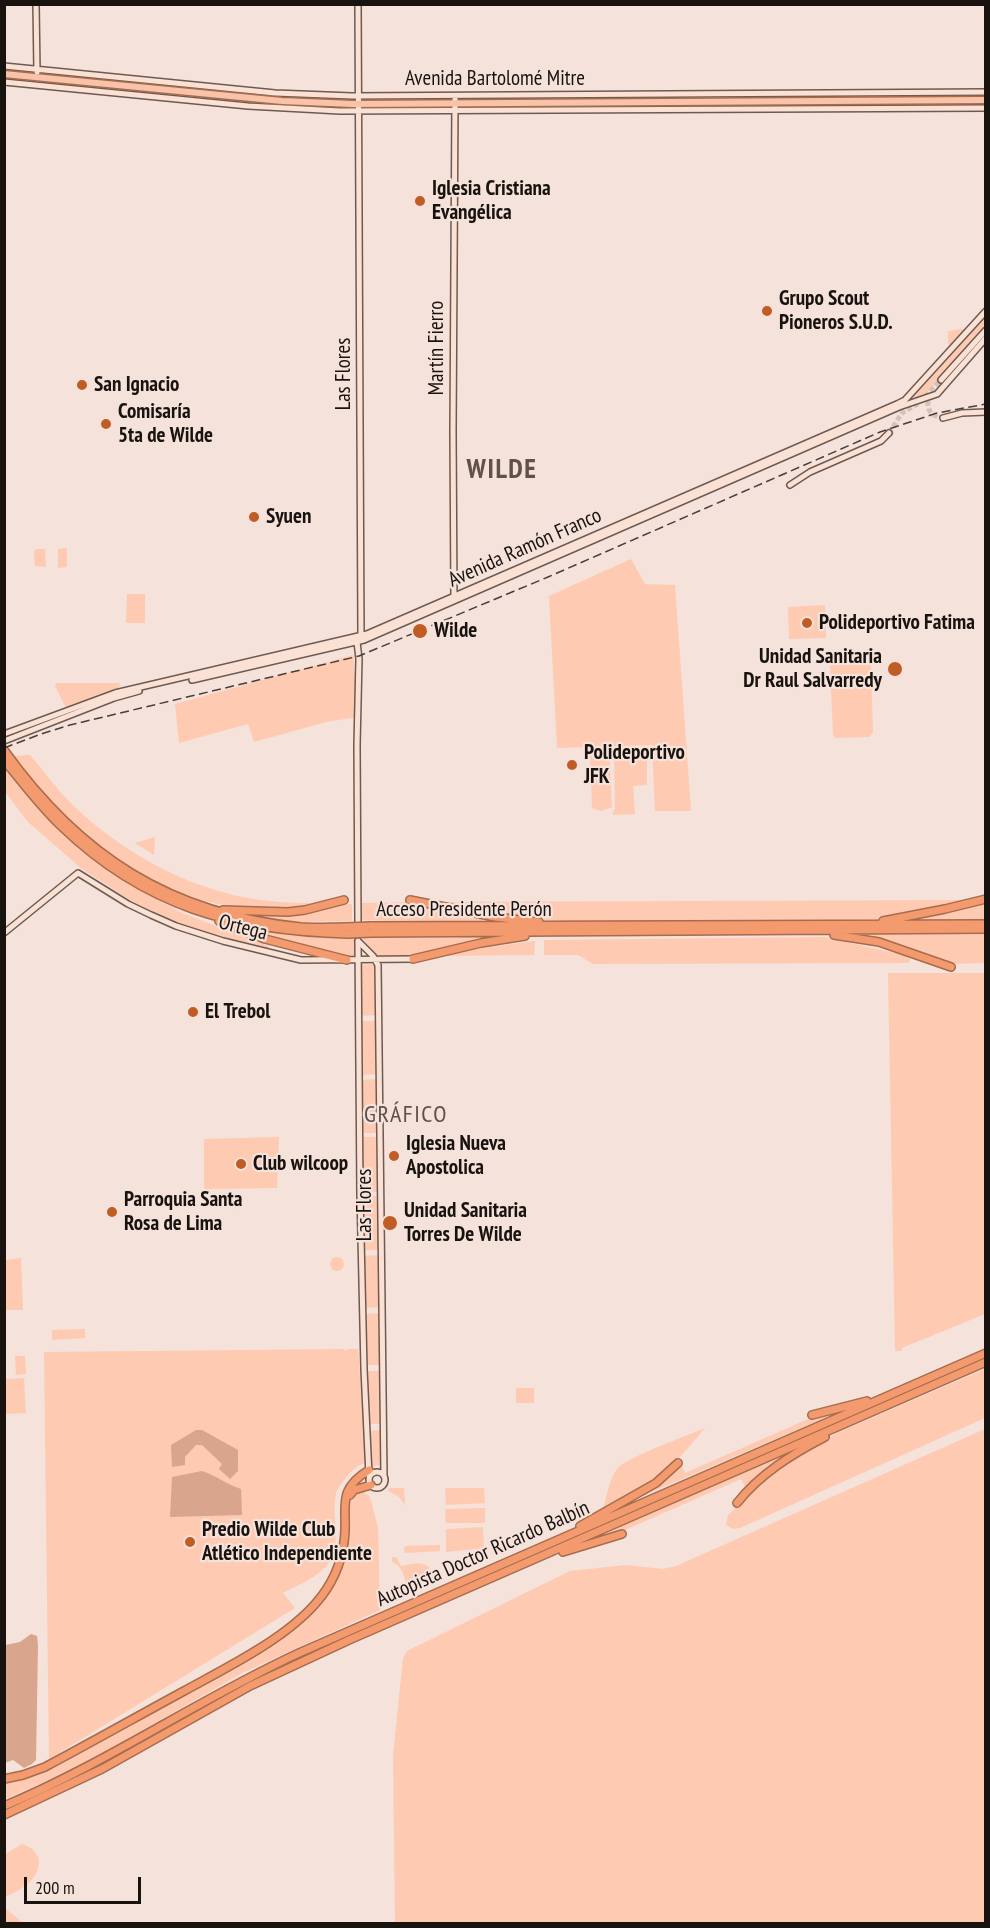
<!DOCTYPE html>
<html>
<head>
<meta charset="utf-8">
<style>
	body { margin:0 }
	#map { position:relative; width:990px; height:1928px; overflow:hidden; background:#f5e2da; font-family:"PT Sans Narrow",sans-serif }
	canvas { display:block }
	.frame { position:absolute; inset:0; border:6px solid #191310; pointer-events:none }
	.scale { position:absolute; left:24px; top:1877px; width:117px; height:27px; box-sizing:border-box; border:3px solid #191310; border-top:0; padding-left:8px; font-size:18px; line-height:21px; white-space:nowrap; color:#191310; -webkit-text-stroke:4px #f5e2da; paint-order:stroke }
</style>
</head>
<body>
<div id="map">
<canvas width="990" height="1928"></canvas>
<div class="frame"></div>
<div class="scale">200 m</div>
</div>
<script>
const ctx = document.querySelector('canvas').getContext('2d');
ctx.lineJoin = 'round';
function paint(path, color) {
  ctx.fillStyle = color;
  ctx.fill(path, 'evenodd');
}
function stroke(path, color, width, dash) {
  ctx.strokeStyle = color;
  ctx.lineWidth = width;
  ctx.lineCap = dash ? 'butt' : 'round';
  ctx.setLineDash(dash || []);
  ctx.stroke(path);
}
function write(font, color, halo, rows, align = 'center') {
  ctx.font = font + ' "PT Sans Narrow",sans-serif';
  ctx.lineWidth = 4.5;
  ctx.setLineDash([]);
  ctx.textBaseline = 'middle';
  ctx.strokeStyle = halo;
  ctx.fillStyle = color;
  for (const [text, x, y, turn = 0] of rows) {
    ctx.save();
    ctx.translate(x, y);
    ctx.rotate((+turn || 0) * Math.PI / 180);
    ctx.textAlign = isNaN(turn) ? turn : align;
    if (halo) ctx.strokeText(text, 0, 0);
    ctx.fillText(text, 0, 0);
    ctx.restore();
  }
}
paint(new Path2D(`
	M44,73L197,88V90L43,74Z
	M42,82L197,97L196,99L42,83Z
	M253,93L355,99L354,101L253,95Z
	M751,94V96L541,99V97Z
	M986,95L985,96L761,97L762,96Z
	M451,98V100H366L365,99Z
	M751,104V105L541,109V107Z
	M986,104L985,106L761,107L762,105Z
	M985,314V328L924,396L918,398L913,397V394Z
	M964,329V332L951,345L948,344V331Z
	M67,548V565L66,567L58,568V549Z
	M36,549H45L46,567L35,566L34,551Z
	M631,559L645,584L675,585L691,811H655L652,745L557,748L549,596Z
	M127,594H145V623H126Z
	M825,605L826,638L789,639L788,607Z
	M353,655L359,717L326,722L254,742L248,724L179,743L175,704Z
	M868,662L871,664L873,733L869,737L836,738L833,735L830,666L833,664Z
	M56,683H119L120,684L119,687L116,690L69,708L65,706L55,686Z
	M644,747L647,749V785L633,786L635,814L613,815V811L615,809L614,749Z
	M609,749L612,807L601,811L592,808L590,751L592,750Z
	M30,755C41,768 51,781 62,794C118,853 198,897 280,902C294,903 308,903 322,903C297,910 283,909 258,908C199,907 150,884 103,848C94,841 83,834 74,825C52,804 33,780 14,756Z
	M4,768L40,811L90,857L132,886L182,913L269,946L267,949L223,938L176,923L130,900L82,869L28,822L5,792Z
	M155,837L154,855L135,843Z
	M973,900L880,920L588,922L515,918L432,902Z
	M985,901V919L908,920Z
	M413,902L516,923L362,920L361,903Z
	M342,904H352V921L294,922L243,914L312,912Z
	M238,926L288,933L354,937V957L341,958L266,937Z
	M515,934L410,956H377L362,939L363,937Z
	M867,934H985V963L951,964Z
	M824,937L908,956L910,959L909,963L593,964L578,955H544V940Z
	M535,941L534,955L443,956L445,953Z
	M375,964L376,1015L360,1016L359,965Z
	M888,973H986L985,1314L902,1348V1351H895Z
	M359,1021H376L377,1074L360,1075Z
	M378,1079L379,1133H361V1080Z
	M279,1137L277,1188L204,1189V1139Z
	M361,1137H378L379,1192H362Z
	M379,1196L380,1250H363V1197Z
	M379,1255L381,1307L365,1308L363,1256Z
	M330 1264a7 7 0 1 1 14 0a7 7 0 1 1-14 0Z
	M21,1258L23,1310H5V1260Z
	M379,1313L380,1365H367L365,1314Z
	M85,1329V1338L52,1340V1330Z
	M343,1349L346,1351L348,1349H358L367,1462C358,1465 354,1469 348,1475C344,1481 337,1487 336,1494C331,1513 342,1545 329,1563C317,1578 300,1584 283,1593L295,1608L49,1759L44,1352Z
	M15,1356H25L26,1374L16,1375Z
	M985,1369V1418L740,1528L733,1529L726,1525L728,1515L746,1499L755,1488L768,1476L800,1454L837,1433Z
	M366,1371H380L381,1424H368Z
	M24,1378L26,1413L5,1414V1379Z
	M516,1388H534V1403H516Z
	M830,1413L822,1419L633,1500L682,1466L685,1473L808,1419Z
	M705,1428C690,1445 675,1465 657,1479C641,1492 621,1500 603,1508C607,1496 609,1479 617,1469C625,1458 689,1435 705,1428Z
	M985,1429V1923H395L393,1756L403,1658L407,1651L570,1571L626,1565L663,1569L676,1566Z
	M382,1430L383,1467L377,1465L372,1467L369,1431Z
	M795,1450L746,1489L741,1479L625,1530L607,1533Z
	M390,1488H404L405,1505L399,1497L388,1491Z
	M445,1488H484L485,1503L446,1505Z
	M362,1491L370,1497L378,1528L380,1610L242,1673L78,1767L5,1799V1782L14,1780L223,1673L313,1610L345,1551L351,1496L353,1493Z
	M485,1508V1523H446L445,1509Z
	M483,1527L484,1548L446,1552V1529Z
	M440,1545V1551L405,1553L404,1550L405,1546Z
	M392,1557H396L401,1566C411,1565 420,1560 429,1567L428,1579L408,1588L406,1586C405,1577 402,1565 392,1562Z
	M22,1844C27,1846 32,1848 35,1852C45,1864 34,1881 22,1888C17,1892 10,1894 5,1897V1854Z
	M4,1908H5L23,1923H5Z`), '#fecab1');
paint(new Path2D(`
	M196,1430H202L238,1450V1471L230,1479L219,1469L222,1464L202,1445H196L185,1457V1465L172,1467L171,1445Z
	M202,1471C217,1476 226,1484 241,1489L242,1515L170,1517L172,1477Z
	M31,1634L37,1636L38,1645L36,1760L32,1764L24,1768L13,1760L5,1763V1645L20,1642Z`), '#d9a58c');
stroke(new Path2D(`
	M931,394C924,406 929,416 943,418
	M889,433L902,413L919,403L941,380`), '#d4c3bc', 5, [5, 2.5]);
const secondary = new Path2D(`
	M36,4L37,72
	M358,4L361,636
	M4,66L275,93L352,96L986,92
	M4,82L248,106L340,111L986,108
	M941,380L986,330
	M943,418L962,413L986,412
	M790,485L810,472L881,441L889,433
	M454,600L453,431L455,99
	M357,642L359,659L357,745L358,923
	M192,680L364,640L899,407L937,394L986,338
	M4,734L115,693L367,634L897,404L905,400L986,311
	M4,741L114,698L139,691
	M4,933L78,873L128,904L151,915L176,926L223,941L301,960L413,959
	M358,941L373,956L378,965L384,1476
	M358,941L360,1194L364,1369L369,1476
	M369 1480a8 8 0 1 1 16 0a8 8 0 1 1-16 0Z`);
const primary = new Path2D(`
	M4,74L282,101L353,104L986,100`);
const highway = new Path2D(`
	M4,750C80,856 170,914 301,927C316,928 331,927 346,927
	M4,760C23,783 40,806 61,826C145,907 234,931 348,934
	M410,900L495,917L539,922
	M223,910L288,912L305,910L344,900
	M219,921L265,939L347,960
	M883,921L945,909L986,899
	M371,926L986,924
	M371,933L986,929
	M834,935L879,942L951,967
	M413,959L481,943L525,936
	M812,1415L867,1401
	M350,1495L354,1490L371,1485
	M737,1503C760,1474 792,1454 825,1437
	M580,1526L656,1483L678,1463
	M563,1552L622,1534
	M4,1779L23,1775L45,1767C92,1742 138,1716 184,1691C226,1668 285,1639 316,1603C331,1586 341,1564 344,1542C349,1509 334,1491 369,1470
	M4,1806C107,1763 199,1699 299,1653L986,1353
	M4,1815L102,1769L250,1686L349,1640L986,1362`);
stroke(secondary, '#6b5b53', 8);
stroke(primary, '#a76b4e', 9);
stroke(highway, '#a76b4e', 10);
stroke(secondary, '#fbe1d4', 5);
stroke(primary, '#f8c3a9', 6);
stroke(highway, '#f39b6f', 7);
stroke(new Path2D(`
	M4,748L41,734L70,725L359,656L548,577L880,432L937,413L986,404`), '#473e3a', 1.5, [9, 4.5]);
const highwayBridge = new Path2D(`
	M346,927L371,926
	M348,934L371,933`);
stroke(highwayBridge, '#a76b4e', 10, []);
stroke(highwayBridge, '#f39b6f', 7);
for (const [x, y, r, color] of [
	[420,201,6,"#c05d24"],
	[767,311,6,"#c05d24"],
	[82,385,6,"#c05d24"],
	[106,424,6,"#c05d24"],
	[254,517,6,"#c05d24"],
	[807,623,6,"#c05d24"],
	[420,631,8,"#c05d24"],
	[895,669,8,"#c05d24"],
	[572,765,6,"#c05d24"],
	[193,1012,6,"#c05d24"],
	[394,1156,6,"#c05d24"],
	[241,1164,6,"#c05d24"],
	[112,1212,6,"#c05d24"],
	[390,1223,8,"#c05d24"],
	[190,1542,6,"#c05d24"]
]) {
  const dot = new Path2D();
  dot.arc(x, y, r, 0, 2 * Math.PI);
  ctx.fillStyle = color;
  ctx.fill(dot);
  stroke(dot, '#f5e2da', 2);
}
write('21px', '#191310', '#f5e2da', [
	["Avenida Bartolomé Mitre",495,79],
	["Martín Fierro",437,348,-90],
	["Las Flores",344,374,-90],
	["Avenida Ramón Franco",525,548,-24],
	["Acceso Presidente Perón",464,910],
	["Ortega",243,928,14],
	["Las Flores",365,1205,-90],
	["Autopista Doctor Ricardo Balbín",483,1554,-24]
]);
write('bold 21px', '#191310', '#f5e2da', [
	["Iglesia Cristiana",432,189],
	["Evangélica",432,213],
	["Grupo Scout",779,299],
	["Pioneros S.U.D.",779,323],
	["San Ignacio",94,385],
	["Comisaría",118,412],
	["5ta de Wilde",118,436],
	["Syuen",266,517],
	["Polideportivo Fatima",819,623],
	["Wilde",434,631],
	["Unidad Sanitaria",882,657,"right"],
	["Dr Raul Salvarredy",882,681,"right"],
	["Polideportivo",584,753],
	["JFK",584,777],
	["El Trebol",205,1012],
	["Iglesia Nueva",406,1144],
	["Apostolica",406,1168],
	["Club wilcoop",253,1164],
	["Parroquia Santa",124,1200],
	["Rosa de Lima",124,1224],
	["Unidad Sanitaria",404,1211],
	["Torres De Wilde",404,1235],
	["Predio Wilde Club",202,1530],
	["Atlético Independiente",202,1554]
], 'left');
ctx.letterSpacing = '1.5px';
write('24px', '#605149', '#f5e2da', [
	["GRÁFICO",406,1115]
]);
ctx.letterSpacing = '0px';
ctx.letterSpacing = '1.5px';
write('bold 27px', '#605149', '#f5e2da', [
	["WILDE",502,470]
]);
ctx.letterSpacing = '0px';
</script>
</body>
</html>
